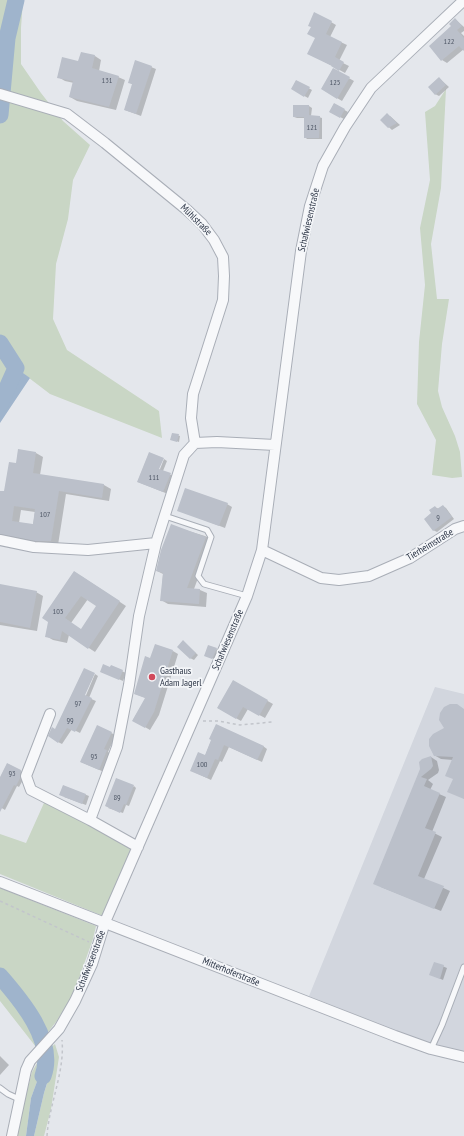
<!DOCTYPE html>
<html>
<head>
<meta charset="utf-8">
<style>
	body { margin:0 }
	canvas { display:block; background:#e4e7ec }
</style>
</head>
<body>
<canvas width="464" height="1136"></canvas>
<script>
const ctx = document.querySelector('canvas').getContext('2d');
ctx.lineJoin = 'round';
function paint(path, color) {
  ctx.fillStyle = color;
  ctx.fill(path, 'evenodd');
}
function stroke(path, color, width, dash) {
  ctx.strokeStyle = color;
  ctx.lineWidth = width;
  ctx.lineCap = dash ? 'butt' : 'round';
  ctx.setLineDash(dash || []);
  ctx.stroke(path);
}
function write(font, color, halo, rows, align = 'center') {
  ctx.font = font + ' "PT Sans Narrow",sans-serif';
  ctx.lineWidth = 3.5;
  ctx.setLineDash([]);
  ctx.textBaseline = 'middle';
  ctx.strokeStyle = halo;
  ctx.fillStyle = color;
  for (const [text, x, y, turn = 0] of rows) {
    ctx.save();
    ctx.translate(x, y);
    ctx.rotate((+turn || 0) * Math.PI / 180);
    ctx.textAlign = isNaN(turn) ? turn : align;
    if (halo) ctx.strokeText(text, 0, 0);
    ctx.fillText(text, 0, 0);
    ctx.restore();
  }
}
paint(new Path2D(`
	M435,687L464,694V1051L456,1050L408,1036L309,996Z`), '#d2d6de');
paint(new Path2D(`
	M0,0H23L21,28V64L41,93L63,121L90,145L73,180L68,219L56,264L53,319L67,350L159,411L162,438L50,394L16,368L0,393Z
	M446,89L441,188L431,244L437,299H449L442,344L438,391L442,407L455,436L460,452L462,477L452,478L432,475L436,440L417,404L419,342L425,285L420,228L430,180L425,112L435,106Z
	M48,794L135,839L103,916L0,874V834L26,843Z
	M0,888L96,926L93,939L73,995L56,1022L36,1047L0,1001Z
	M55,1044L59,1057L51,1109L44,1136H34L44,1093L53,1065L47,1051Z
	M40,1058L43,1065L31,1098L26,1136H17L19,1122L32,1072Z`), '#c9d6c5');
paint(new Path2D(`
	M16,368L30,378L0,423V393Z
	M47,1051L53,1064L44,1093L34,1136H26L31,1098L43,1065L40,1058Z`), '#9fb4cc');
paint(new Path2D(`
	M455,19L464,27V31L461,33L464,36V49L447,63L442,60Z
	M331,22L336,25L330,37L347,45L339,61L349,66L345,73L314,56Z
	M95,56L101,60L99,71L118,77L125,80L116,110L77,101L70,97L74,83L65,81L58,77L79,62Z
	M136,61L156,69L141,116L125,110L133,85L129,82Z
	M333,69L354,81L342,101L322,89Z
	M439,78L449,87L439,96L435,94Z
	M296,81L312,90L308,98L292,89Z
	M334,104L348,112L344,119L330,112Z
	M309,106L312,108L311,116L319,117L322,118V139H307L305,137V118H297L294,117Z
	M390,116L400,125L392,130L381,120Z
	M172,434L180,436L179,442L173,440Z
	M36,453L43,457L40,475L104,485L111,489L109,501L66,494L58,545L0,538V492H5L17,464ZM21,510L35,512L33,525L19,523Z
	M164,459L167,461L163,471L175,477L168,494L138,482L156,473L158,474Z
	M227,504L232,507L225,528L178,510Z
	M443,506L446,508L454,519L437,532L433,530V514L435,507L439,509Z
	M172,526L205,536L212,540L194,589L200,590L207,593L206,607L168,604L161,600L163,574L157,571Z
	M81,576L126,606L95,652L69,635L67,643L53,640L46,636ZM88,599L98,606L81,630L71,623Z
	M0,585L36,592L43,596L37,631L0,625Z
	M186,644L198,655L194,660L190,658Z
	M216,649L220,651L216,660L209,657Z
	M173,651L178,654L159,715L150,730L133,720L146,698L135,694L151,659Z
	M111,666L126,673L123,681L105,673Z
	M95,674L98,676L89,698L96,701L80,733L72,729L62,744L58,742L55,730L82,699L84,700Z
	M234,682L273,704L265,718L248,709L241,721L218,708Z
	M464,710V799L454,779L453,760L441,759L434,755L445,729Z
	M111,733L116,735L108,752L111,754L104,772L81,762Z
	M212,739L263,746L267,749L262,762L229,747L222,762L220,761L211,780L196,773L205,756Z
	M431,757L437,761L439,770L438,773L428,780L433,784L430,790L446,797L432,832L442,837L424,879L450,891L441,911L381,887L421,769Z
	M8,764L24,773L23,780L19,787L17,786L5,810L0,807V779Z
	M64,786L89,796L86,805L64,797Z
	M134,786L136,788L129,806L126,805L123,813L108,808Z
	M435,963L447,968L443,980L434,976Z
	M0,1056L9,1065L0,1075Z`), '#0003');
stroke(new Path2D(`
	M0,115L7,38L16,0
	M0,343L16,368L0,404
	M0,976C21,1000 56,1041 43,1076`), '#9fb4cc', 17);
paint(new Path2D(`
	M314,12L332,21L326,34L342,42L335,57L344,62L339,71L331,66H332L307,54L315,38L307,34L311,27L308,26Z
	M455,18L462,26L457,30L464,38V51L459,46L441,61L429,46L451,26L449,24Z
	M81,52L95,55L92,68L119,76L109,107L69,97L73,81L57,78L62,57L78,61Z
	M135,60L152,66L136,114L124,110L132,84L128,83Z
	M333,68L350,77L337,99L321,89Z
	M439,77L446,85L435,95L428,87Z
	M296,80L310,87L304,97L291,89Z
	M334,103L345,109L340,118L329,112Z
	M293,105H309V115L320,116L319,138H304V117H293Z
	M387,113L397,123L388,128L380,120Z
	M172,433L179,434L177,442L170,440Z
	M18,449L36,452L33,473L104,484L102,498L59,491L51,541H35L0,534V491H4L9,462L16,463ZM14,506L35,509L33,524L12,521Z
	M149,452L164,458L159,469L171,473L163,492L137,482Z
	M185,488L228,503L219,526L177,511Z
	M443,505L452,517L433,531L424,519L431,513L429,510L435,506L437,509Z
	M171,524L206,537L187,588L200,589L199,604L160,601L163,573L156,571L161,550Z
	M74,571L120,601L88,649L62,631L60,640L45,637L48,622L42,618ZM81,596L96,606L81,629L65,618Z
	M0,584L37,591L30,628L0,622Z
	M183,640L196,653L190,659L177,647Z
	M155,644L173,650L154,712L145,728L132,721L145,698L134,694L145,656L150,658Z
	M208,645L217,648L212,659L204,656Z
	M103,664L110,667L111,665L123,670L119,680L100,672Z
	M84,668L95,673L85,695L92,698L75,732L67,728L58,743L48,736L52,727L55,729Z
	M233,680L268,700L259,716L243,707L236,719L217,708Z
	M450,704H457L464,709V799L447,792L453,779L445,776L453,757L434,756L429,746V739L433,734L444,728L439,720L440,713L444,707Z
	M216,724L264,746L257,760L224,745L218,760L215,759L207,778L190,771L198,752L205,755L211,740L209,739Z
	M97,725L112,732L104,749L107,750L99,770L80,762Z
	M431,756L433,766L431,769L421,777L427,779L424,786L440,793L425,828L436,832L418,876L444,886L434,909L373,884L420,769L419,762L422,759Z
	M7,763L21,770L20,778L16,786L14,785L0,812V777Z
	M116,778L134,785L126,805L124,804L120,813L105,806Z
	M63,785L86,794L82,804L59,795Z
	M434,962L444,965L440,979L429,975Z`), '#bbc0ca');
const service = new Path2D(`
	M165,516L207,530L211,537L198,576L204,584L247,596
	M431,1049L442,1025L464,967
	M0,1088L8,1094L19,1099`);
const minor = new Path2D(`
	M0,94L67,114L105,143L187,210L202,224L214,240L223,257L224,276L223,300L193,394L191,418L195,443
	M0,540L34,547L88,550L156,543
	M262,550L321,578L339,580L369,576L410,558L455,529L464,526
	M50,714L26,776L31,790L90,820
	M138,847L90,820L117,747L129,685L139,616L156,543L184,455L195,443L217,442L275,445
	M0,882L395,1036L431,1049L464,1057
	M12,1136L26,1070L30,1061L59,1029L75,1001L92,964L105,922L247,596L262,550L301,251L310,206L323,166L345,127L371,88L464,0`);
stroke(service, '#a9aeb7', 7);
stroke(minor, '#a9aeb7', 12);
stroke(new Path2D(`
	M203,721H218L240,725L272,722
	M0,901L89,942
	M47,1136C49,1104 65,1072 62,1040`), '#c2c5cb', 1.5, [3, 3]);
stroke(service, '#f7f8fa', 5);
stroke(minor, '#f7f8fa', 10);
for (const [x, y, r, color] of [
	[152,677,4,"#d1495b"]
]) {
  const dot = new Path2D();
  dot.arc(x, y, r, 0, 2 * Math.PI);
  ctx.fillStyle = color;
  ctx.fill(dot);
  stroke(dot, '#f4f6f9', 1.5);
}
write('8px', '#4f5766', null, [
	["122",449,42],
	["131",107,81],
	["125",335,83],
	["121",312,128],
	["111",154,478],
	["107",45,515],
	["9",438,518],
	["103",58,612],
	["97",78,704],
	["99",70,721],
	["95",94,757],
	["100",202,765],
	["93",12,774],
	["89",117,798]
]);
write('10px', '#2b3445', '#f4f6f9', [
	["Mühlstraße",196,220,45],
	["Schafwiesenstraße",309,220,-77],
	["Tierheimstraße",430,545,-31],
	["Schafwiesenstraße",228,640,-67],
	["Schafwiesenstraße",91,961,-69],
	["Mitterhoferstraße",231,972,22]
]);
write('10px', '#2b3445', '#f4f6f9', [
	["Gasthaus",160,671],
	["Adam Jagerl",160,683]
], 'left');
</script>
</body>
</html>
